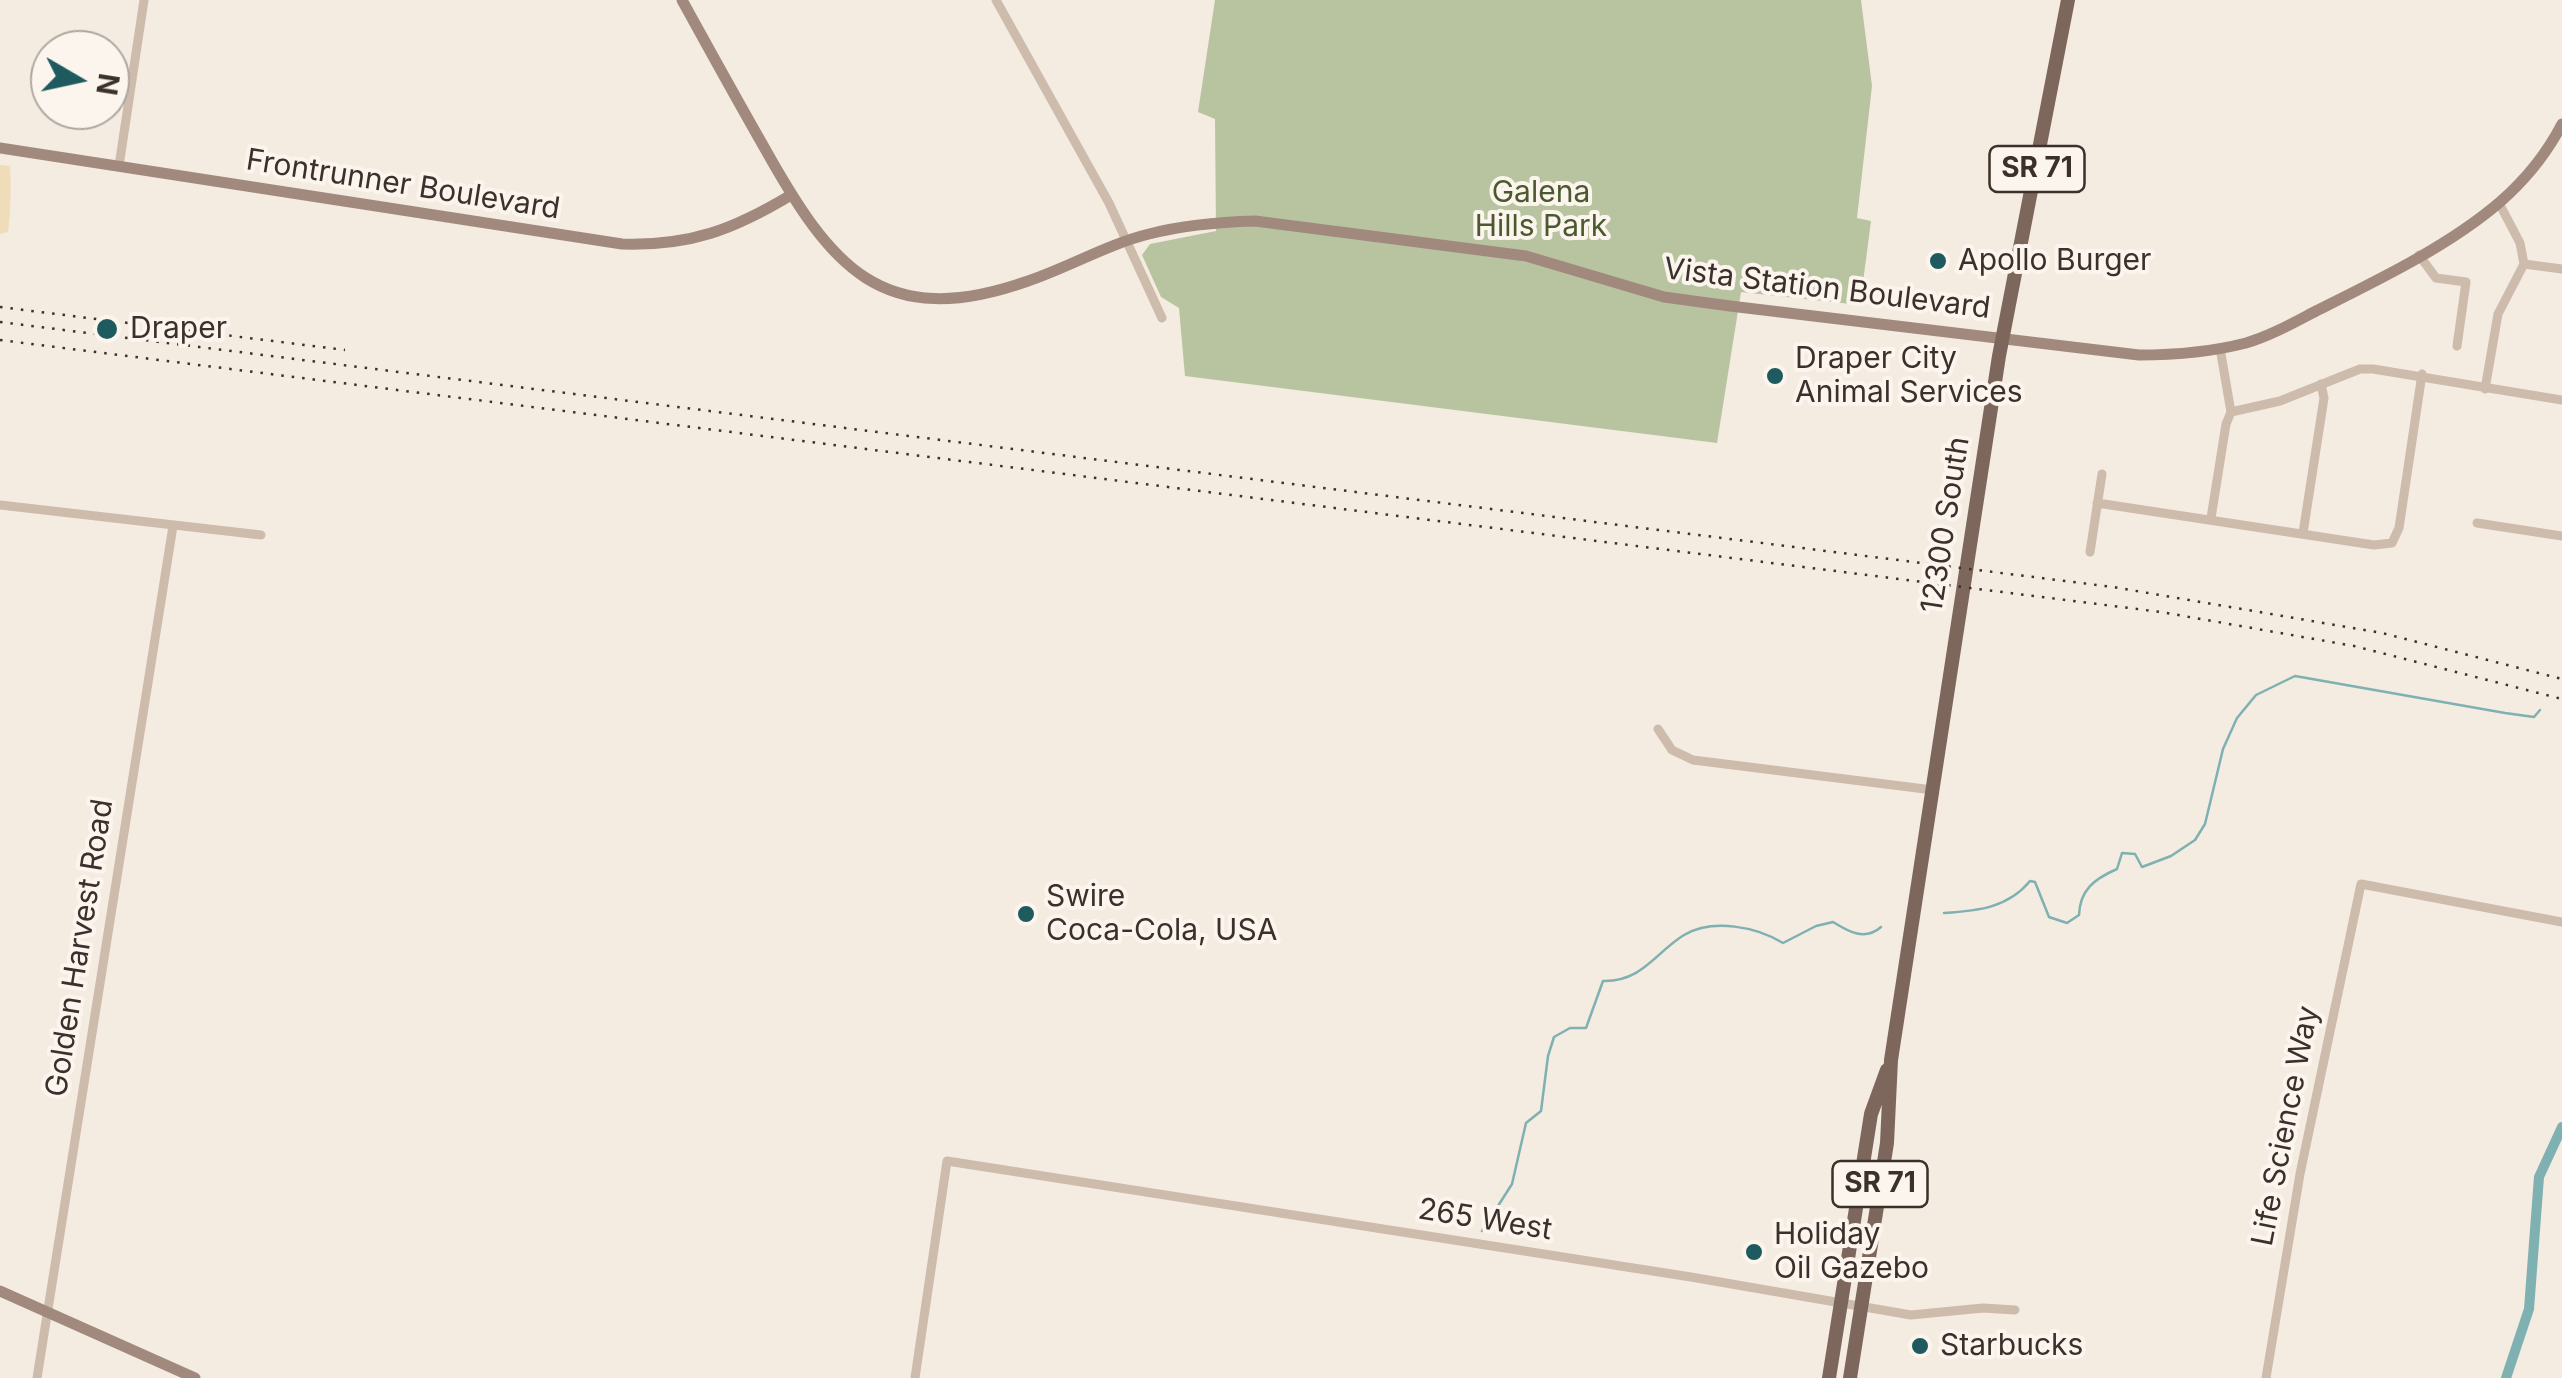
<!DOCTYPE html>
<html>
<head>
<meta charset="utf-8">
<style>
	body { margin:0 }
	#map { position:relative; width:2562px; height:1378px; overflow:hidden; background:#f4ebe1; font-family:Inter,sans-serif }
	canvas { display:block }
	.north { position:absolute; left:30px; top:30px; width:100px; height:100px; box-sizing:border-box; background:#fbf5ee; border:2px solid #aea6a0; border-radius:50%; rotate:99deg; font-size:28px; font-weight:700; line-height:40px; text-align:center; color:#3b302b }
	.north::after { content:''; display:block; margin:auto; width:35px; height:45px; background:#1f5a5e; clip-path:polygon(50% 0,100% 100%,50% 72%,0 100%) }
</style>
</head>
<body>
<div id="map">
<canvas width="2562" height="1378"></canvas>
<div class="north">N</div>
</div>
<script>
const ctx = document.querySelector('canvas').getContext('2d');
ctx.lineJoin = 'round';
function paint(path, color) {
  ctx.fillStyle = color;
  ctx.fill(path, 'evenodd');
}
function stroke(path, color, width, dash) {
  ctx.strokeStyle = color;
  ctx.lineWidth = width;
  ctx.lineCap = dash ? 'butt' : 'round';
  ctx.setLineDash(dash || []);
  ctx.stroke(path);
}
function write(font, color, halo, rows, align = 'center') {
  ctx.font = font + ' Inter,sans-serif';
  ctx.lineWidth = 8;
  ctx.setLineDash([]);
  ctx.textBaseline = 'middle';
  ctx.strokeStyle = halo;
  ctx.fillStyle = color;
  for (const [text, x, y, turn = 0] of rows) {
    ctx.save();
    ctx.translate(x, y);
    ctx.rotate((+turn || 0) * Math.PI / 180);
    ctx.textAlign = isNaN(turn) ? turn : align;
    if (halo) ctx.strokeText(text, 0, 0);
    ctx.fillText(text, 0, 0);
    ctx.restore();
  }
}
paint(new Path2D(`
	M1215,0H1861L1872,86L1857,218L1871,221L1860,305L1741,292L1717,443L1185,376L1179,308L1161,297L1142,255L1150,244L1216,231L1215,119L1198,112Z`), '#b8c4a0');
paint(new Path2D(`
	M0,165L10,166C11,188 11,210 8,232L0,234Z`), '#efdcb8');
stroke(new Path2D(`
	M1944,913C1977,911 2008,908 2030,881L2035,882L2049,917L2067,923L2079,915C2080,890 2094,879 2117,869L2122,853L2135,854L2142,867L2171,856L2195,840L2205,824L2223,749L2237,718L2256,695L2295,676L2505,713L2534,717L2540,710
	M1482,1231L1512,1184L1526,1123L1541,1111L1548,1056L1554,1037L1570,1028H1586L1603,981C1642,982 1656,952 1684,935C1713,918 1757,927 1783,943L1816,926L1833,922C1849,932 1865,941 1881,927`), '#7fb0b2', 2.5);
stroke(new Path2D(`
	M2506,1378L2529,1309L2539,1177L2562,1127`), '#7fb0b2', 10);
stroke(new Path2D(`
	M996,0L1109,203L1162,318
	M119,166L144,0
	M2419,255L2436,278L2466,282L2457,346
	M2524,264L2562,269
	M2485,389L2498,314L2524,264L2520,243L2499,203
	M2231,412L2280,401L2360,369H2373L2562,400
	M2097,503L2374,545L2392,543L2399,528L2422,374
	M0,505L261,535
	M2211,518L2226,424L2231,412L2220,348
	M2477,523L2562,536
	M2303,533L2324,398L2321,384
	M2090,552L2102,474
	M1658,729L1672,750L1693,760L1933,790
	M37,1378L173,526
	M915,1378L947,1161L1691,1277L1911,1315L1983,1308L2015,1310
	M2266,1378L2300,1174L2361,884L2562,922`), '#cdbbac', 9);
stroke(new Path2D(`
	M682,0C709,49 736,98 764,147C830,265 881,333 1028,281C1069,267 1108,244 1149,234C1184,225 1220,222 1255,221L1526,256L1664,297L1730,306L2139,355C2175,355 2211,352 2246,343C2270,336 2293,323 2316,311C2376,281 2449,246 2500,202C2524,181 2547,153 2562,124
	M0,148L622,244C690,246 733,230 791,195
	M0,1291L195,1378`), '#a18a7d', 11);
stroke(new Path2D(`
	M1829,1378L1871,1114L1887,1070
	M1850,1378L1887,1143L1891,1060L1999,356L2068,0`), '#7d675c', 14);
stroke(new Path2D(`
	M0,307L345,350
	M0,322L2113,587L2382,633L2562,679
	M0,340L2161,612L2354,646L2562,699`), '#3b302b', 2.5, [2.5, 8]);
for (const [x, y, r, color] of [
	[1938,261,10,"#1f5a5e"],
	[107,329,12,"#1f5a5e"],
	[1775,376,10,"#1f5a5e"],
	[1026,914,10,"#1f5a5e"],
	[1754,1252,10,"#1f5a5e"],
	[1920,1346,10,"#1f5a5e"]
]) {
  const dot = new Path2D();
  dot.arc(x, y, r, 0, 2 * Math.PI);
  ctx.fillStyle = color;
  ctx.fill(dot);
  stroke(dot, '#fbf5ee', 4);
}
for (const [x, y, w] of [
	[2037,169,95],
	[1880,1184,95]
]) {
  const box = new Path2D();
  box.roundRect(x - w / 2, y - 23, w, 46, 8);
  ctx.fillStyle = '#fbf5ee';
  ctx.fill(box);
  stroke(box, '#3b302b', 2.5);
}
write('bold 28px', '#3b302b', null, [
	["SR 71",2037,169],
	["SR 71",1880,1184]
]);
write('30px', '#3b302b', '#fbf5ee', [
	["Frontrunner Boulevard",403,185,9],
	["Vista Station Boulevard",1827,289,7],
	["12300 South",1946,525,-81],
	["Golden Harvest Road",80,948,-81],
	["Life Science Way",2286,1126,-79],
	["265 West",1485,1220,9]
]);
write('30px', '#4a5a2e', '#fbf5ee', [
	["Galena",1541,193],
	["Hills Park",1541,227]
]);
write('30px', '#3b302b', '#fbf5ee', [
	["Apollo Burger",1958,261],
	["Draper",130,329],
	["Draper City",1795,359],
	["Animal Services",1795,393],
	["Swire",1046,897],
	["Coca-Cola, USA",1046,931],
	["Holiday",1774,1235],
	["Oil Gazebo",1774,1269],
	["Starbucks",1940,1346]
], 'left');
</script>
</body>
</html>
